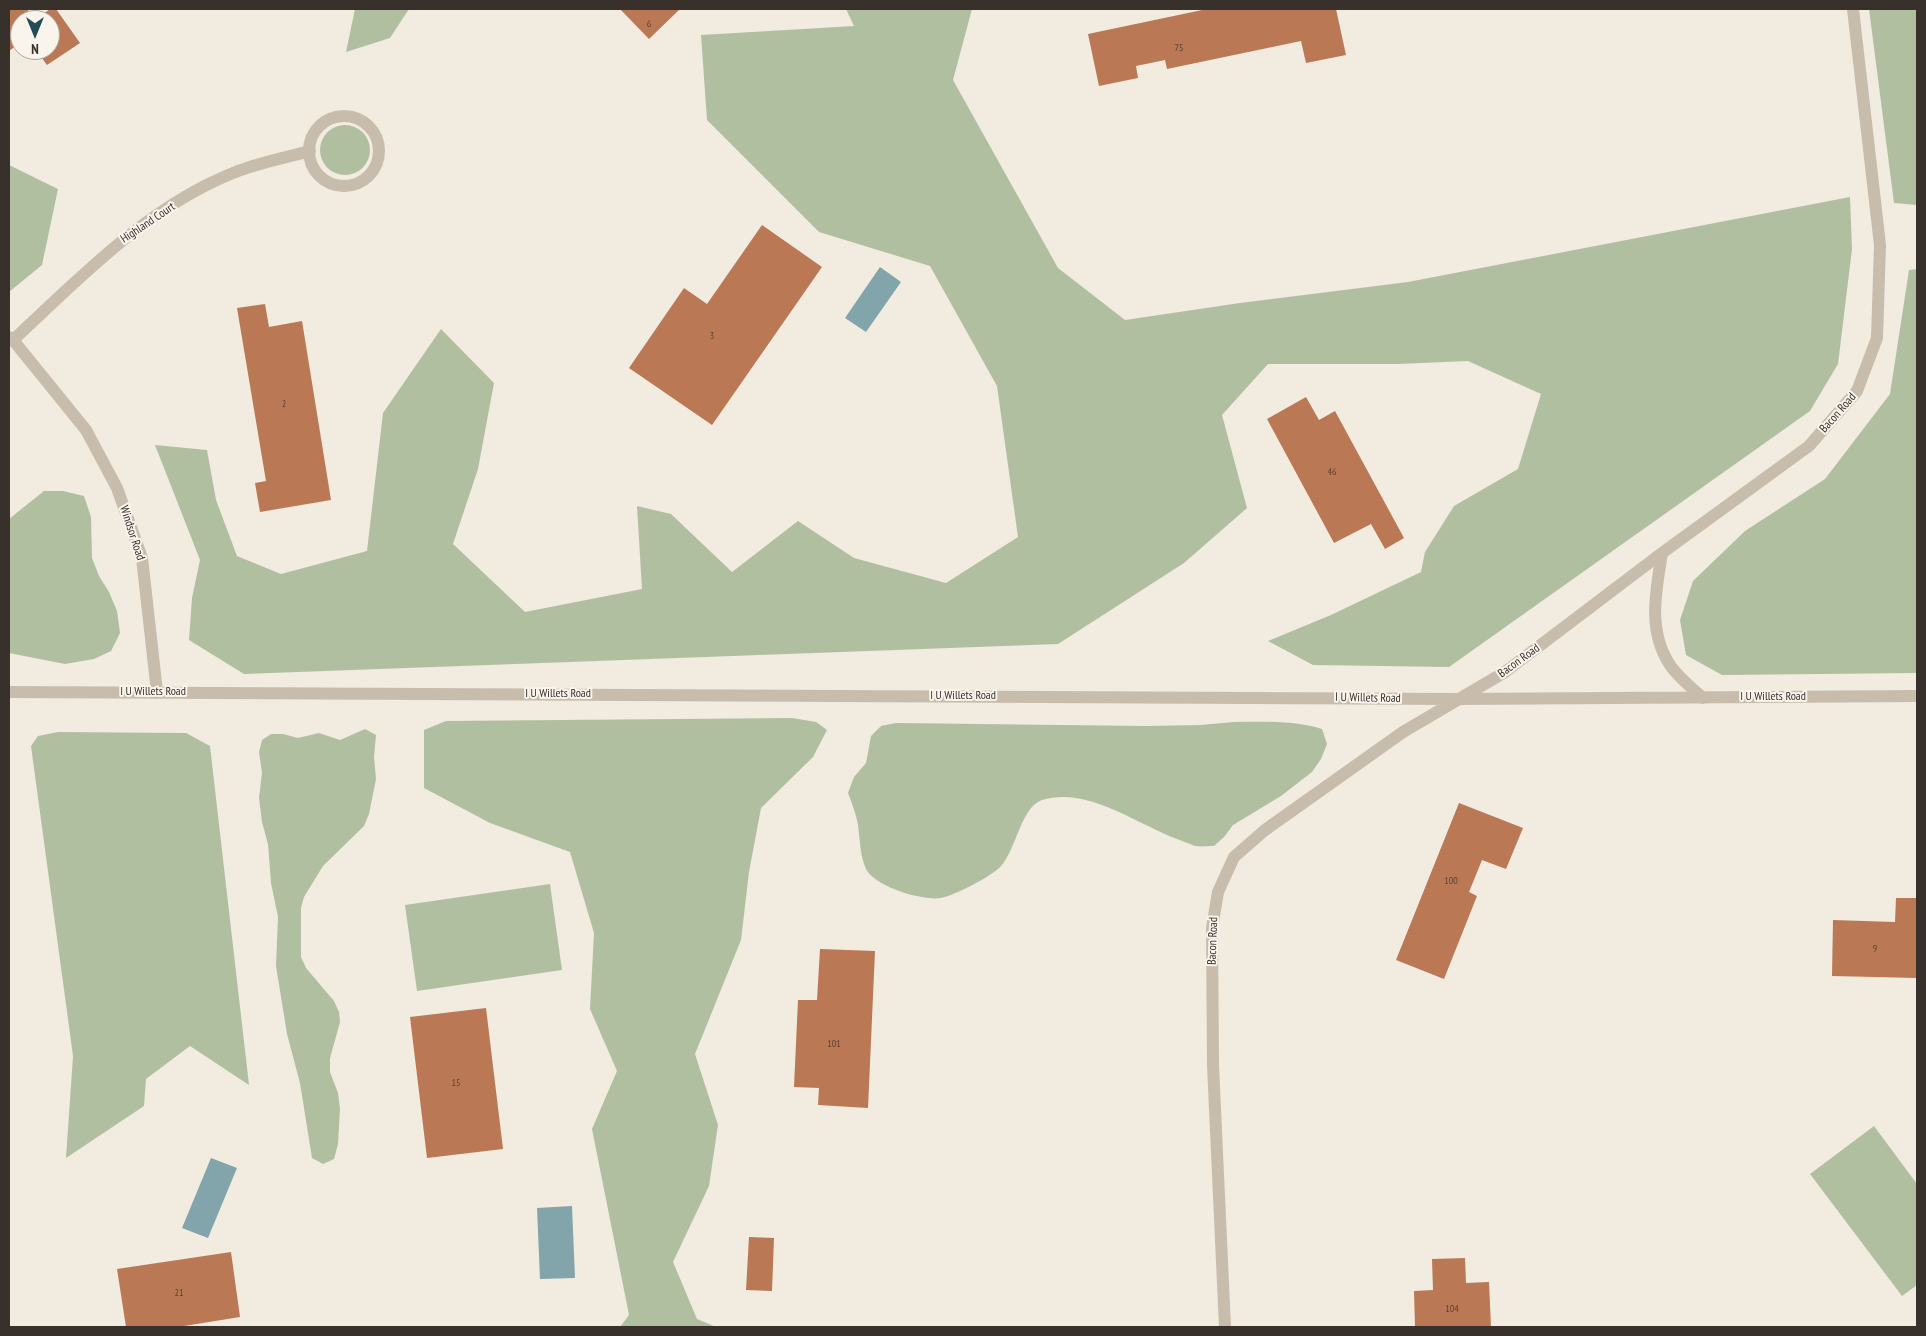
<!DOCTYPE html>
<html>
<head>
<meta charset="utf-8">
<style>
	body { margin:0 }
	#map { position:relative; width:1926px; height:1336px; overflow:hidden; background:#f1ebe0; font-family:"PT Sans Narrow",sans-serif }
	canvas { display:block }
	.frame { position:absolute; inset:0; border:10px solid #37302b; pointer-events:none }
	.north { position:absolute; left:10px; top:10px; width:50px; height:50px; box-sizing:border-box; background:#f9f4ec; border:1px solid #aba69f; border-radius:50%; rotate:180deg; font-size:14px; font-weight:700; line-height:20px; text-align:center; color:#37302b }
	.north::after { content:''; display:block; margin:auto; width:18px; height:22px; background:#244c55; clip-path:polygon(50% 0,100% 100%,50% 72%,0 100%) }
</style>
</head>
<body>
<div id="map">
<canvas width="1926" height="1336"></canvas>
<div class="frame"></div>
<div class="north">N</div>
</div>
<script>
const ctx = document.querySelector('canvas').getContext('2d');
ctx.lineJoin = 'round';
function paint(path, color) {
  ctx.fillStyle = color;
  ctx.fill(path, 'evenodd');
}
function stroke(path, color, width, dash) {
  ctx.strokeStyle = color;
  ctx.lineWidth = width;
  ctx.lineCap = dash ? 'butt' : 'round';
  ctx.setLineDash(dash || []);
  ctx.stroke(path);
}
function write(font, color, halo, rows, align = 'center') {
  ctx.font = font + ' "PT Sans Narrow",sans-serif';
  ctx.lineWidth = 4;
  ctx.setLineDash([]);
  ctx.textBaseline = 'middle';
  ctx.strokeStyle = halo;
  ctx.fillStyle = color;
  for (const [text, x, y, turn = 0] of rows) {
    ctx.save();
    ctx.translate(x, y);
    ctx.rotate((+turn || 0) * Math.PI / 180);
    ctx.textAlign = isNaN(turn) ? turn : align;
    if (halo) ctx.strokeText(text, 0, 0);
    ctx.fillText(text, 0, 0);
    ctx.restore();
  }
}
paint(new Path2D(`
	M355,9H409L390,38L346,52Z
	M846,9H972L953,80L1058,268L1125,320L1240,303L1408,282L1850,197L1852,249L1838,364L1810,411L1449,667L1313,665L1268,641L1331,615L1421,572L1425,552L1454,506L1518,469L1541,394L1468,361L1398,364H1268L1222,415L1247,508L1184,563L1058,644L244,674L189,640L192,598L200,560L155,445L207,450L216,500L237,556L281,574L367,551L383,413L441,329L494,383L478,469L453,544L525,612L642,589L637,506L671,514L732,572L798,521L854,558L946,583L1018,537L997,386L930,266L819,232L707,120L701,35L854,26Z
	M1869,9H1917V205L1894,203Z
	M320 150a25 25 0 1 1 50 0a25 25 0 1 1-50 0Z
	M9,165L58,189L42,265L9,292Z
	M1917,269V673L1722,675L1686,655L1680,620L1693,581L1745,531L1825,479L1890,394L1909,270Z
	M44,491H63L84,496L91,517L92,558L99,576L109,592L117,611L120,633L111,651L94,659L65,664L9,653V519Z
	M792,718L816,722L827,730L813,757L761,808L749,872L741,940L695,1054L718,1125L709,1186L673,1262L697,1319L716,1327H620L629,1315L592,1129L617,1071L590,1009L594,933L570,852L490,823L424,788V730L446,721Z
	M1234,722C1264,722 1293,720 1322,729L1327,744L1321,759L1312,772L1281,796L1233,825L1224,837L1214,846C1208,846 1201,847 1195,846C1189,844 1183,841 1177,839C1137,824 1087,786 1042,800C1021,807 1016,850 1001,866C991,877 955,895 941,898C923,901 875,887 866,869C860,856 860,840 858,825C856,814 852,803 848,793L854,777L866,763L871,736L881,726L896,723L1145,726L1200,725Z
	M365,729L376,735L374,757L376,779L369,814L364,826L323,866L304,897L301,908V957L306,968L334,1001L339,1012L340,1022L330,1058V1072L338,1093L340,1109L338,1144L334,1159L323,1164L312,1158L300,1083L287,1034L276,966L278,917L271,883L268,844L262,822L259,798L262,773L259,752L262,740L271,734H283L298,738L319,733L340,740Z
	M58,732L186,733L210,746L249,1085L190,1046L146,1079L144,1106L66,1158L73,1056L31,746L38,736Z
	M550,884L562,970L417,991L405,905Z
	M1874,1126L1917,1184V1285L1902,1296L1810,1174Z`), '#b1bfa1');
paint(new Path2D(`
	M880,267L901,282L866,332L845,318Z
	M211,1158L237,1168L208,1238L182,1228Z
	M572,1206L575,1278L540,1279L537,1208Z`), '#81a5ab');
paint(new Path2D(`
	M9,9H27L35,20L50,9H56L80,43L47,65L36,50H50V20H20V43L9,51Z
	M620,9H680L649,39Z
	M1207,9H1336L1346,55L1306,63L1301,41L1167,69L1165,60L1136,66L1138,78L1099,86L1088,34Z
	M762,225L822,267L712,425L629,368L684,288L707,304Z
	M265,304L269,327L302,321L331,500L260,512L255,483L266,481L237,308Z
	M1306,397L1319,420L1335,411L1404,538L1385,549L1371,524L1334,543L1267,419Z
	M1459,803L1523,828L1506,869L1482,860L1469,892L1477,896L1444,979L1396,960Z
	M1896,898H1917V978L1832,976L1833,920L1895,922Z
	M820,949L875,951L868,1108L818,1105L819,1088L794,1087L798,1000H817Z
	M486,1008L503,1149L427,1158L410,1017Z
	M749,1237L774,1238L772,1291L746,1290Z
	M231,1252L240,1317L178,1327H126L117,1269Z
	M1465,1258L1466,1283L1489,1282L1491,1327H1415L1414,1291L1433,1290L1432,1259Z`), '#bb7854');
stroke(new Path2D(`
	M309 151a35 35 0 1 1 70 0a35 35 0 1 1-70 0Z
	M9,337L13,340L86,430L117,488L142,558L157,692
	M13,340C80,278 146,208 233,173C257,163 284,158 310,151`), '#c8bcac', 12);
stroke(new Path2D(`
	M1662,553C1656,591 1647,630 1670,665C1678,677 1692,688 1703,698
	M9,692L1457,699L1917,696
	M1225,1327L1213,1065L1212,928L1218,892L1234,857L1265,830L1403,732L1505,672L1662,553L1809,446L1857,391L1877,338L1880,245L1853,9`), '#c8bcac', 12);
write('10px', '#584235', null, [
	["6",649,24],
	["75",1179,48],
	["3",712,336],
	["2",284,404],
	["46",1332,472],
	["100",1451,881],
	["9",1875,949],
	["101",834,1044],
	["15",456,1083],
	["21",179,1293],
	["104",1452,1309]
]);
write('12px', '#37302b', '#f9f4ec', [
	["Highland Court",148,223,-34],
	["Bacon Road",1838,413,-49],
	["Windsor Road",132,533,72],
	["Bacon Road",1519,661,-36],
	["I U Willets Road",153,692],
	["I U Willets Road",558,694],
	["I U Willets Road",963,696],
	["I U Willets Road",1773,697],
	["I U Willets Road",1368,698,1],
	["Bacon Road",1213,941,-88]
]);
</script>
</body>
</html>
